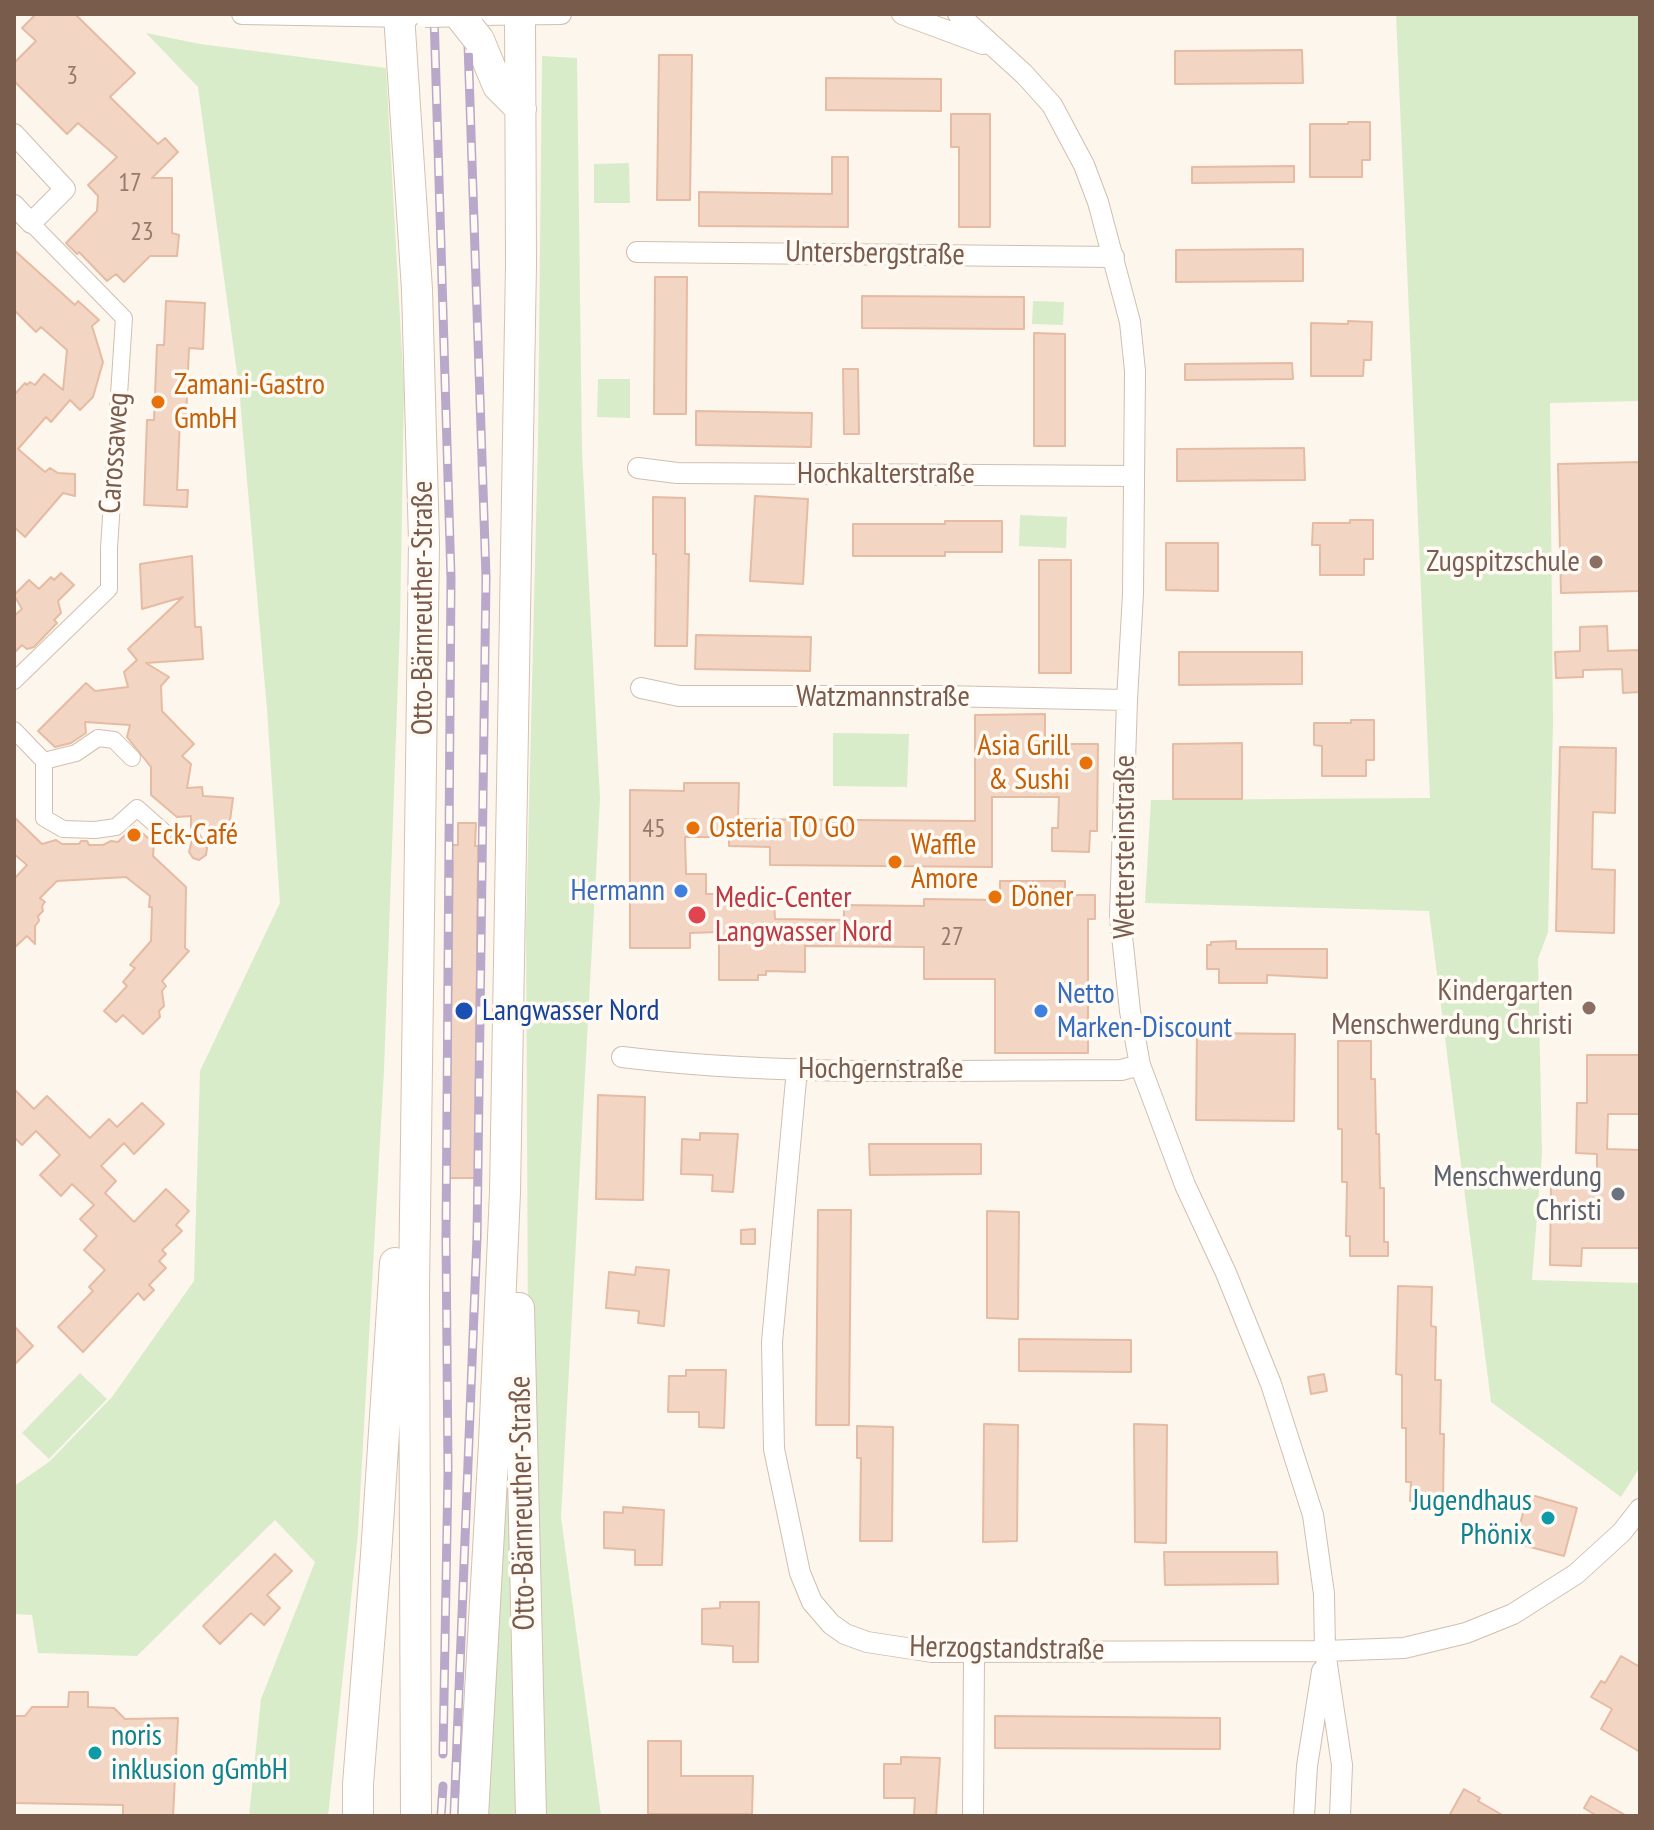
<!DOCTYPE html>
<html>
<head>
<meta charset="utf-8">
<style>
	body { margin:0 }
	#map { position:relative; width:1654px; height:1830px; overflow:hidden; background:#fdf6ec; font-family:"PT Sans Narrow",sans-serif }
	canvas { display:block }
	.frame { position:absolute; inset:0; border:16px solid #7a5c4d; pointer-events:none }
</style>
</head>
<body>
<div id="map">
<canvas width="1654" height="1830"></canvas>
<div class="frame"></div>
</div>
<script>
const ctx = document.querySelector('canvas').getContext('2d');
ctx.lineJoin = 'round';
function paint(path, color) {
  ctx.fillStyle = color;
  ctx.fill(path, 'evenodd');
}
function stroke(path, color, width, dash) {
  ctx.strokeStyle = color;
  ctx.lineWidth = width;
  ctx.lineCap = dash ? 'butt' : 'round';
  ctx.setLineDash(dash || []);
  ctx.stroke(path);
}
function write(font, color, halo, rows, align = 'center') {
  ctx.font = font + ' "PT Sans Narrow",sans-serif';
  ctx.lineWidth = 7;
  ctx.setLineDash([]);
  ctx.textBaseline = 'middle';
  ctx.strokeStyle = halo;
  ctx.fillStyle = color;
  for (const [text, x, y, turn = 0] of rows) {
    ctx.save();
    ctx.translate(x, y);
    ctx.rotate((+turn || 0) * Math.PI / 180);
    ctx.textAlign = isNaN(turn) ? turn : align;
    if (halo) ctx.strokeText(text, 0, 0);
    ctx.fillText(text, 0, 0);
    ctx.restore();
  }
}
paint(new Path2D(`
	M1396,14H1640V401L1550,403L1553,723L1548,932L1538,959L1542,1153L1532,1280L1640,1283V1467L1621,1497L1491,1402L1429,911L1145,903L1151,800L1430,798Z
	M146,33L200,44L386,68L404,389L400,624L384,1070L358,1533L328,1816H249L261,1699L315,1562L275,1520L137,1656L38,1653L32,1615L14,1614V1486L49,1462L112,1397L194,1281L200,1071L280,903L267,710L239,388L198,87Z
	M542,56L577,58L582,451L600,799L561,1517L601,1816H486L512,1328L528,1325L526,928L538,441Z
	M629,163L630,203H594V164Z
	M1033,301L1064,302L1063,325L1032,324Z
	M598,379H630V418L597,417Z
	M1020,515L1067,517L1066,548L1019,546Z
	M833,733L909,734L907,787L833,786Z
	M80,1373L107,1399L49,1459L22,1433Z`), '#d8ecc9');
const building = new Path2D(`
	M36,14H75L135,73L110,97L158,144L165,138L178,152L152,178H172V233L179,235L177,256H150L124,282L116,274L107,281L79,252L77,254L66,243L97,211L98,196L88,185L117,157L78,123L67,134L14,81V63L36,41L22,28Z
	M1302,50L1303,83L1175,84V51Z
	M659,55H692L690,200H657Z
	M826,78L941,79V111L826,110Z
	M951,114H990V227H959V147H951Z
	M1348,122H1370V160H1362V177H1310V124H1348Z
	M832,157H848V227L699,226V192L832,194Z
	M1294,166V182L1192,183V167Z
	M1303,249V281L1176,282V250Z
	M14,250L75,305L78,301L99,320L92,326L103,362L93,397L80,410L70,400L51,422L46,417L18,449L45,472L50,468L58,473L75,474V496L63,493L25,537L14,527V395L25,383L27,385L30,382L35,385L44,374L63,390L67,350L41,327L36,332L14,310Z
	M655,277H687L686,414H654Z
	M862,296L1024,297V329L862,328Z
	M166,301L205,303L203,349L189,348L186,419L180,418L177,490H188L187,507L144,505L147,420H154L157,345H164Z
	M1348,321L1372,322L1371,360H1364L1363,376H1311V323L1348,324Z
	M1034,333L1065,334V446H1034Z
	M1292,363L1293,379L1185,380V364Z
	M843,369H858L859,434H844Z
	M696,411L812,413L811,447L696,445Z
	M1304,448L1305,480L1177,481V449Z
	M1640,462V591L1561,593L1558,464Z
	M755,496L808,499L803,584L750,581Z
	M653,497L685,498V554H689L687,646H655L656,554H653Z
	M1350,520H1373V559H1364V575H1320V545H1312L1313,523H1350Z
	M945,521H1002V552H945V556H853V524H945Z
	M1166,543H1218V591L1166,590Z
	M192,556L195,627H201L203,659L146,663L169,677L161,686L162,711L194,744L182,756L191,764L187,788L202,787L203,796L233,798L229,828H196L207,848L206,855L199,860L193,858L189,852L195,828H191V816L177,817L151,795V767L127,737L130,725L85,722L86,733L71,743L55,747L38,731L86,683L95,691L128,687L124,672L137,660L128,649L183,597L142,609L140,564Z
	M1039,560H1071V673H1039Z
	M61,573L74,585L58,601L61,613L54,620L57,623L34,647L27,649L22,645L14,653V616L22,609L14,595L29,580L39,589L51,577L54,580Z
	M1607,626L1608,651L1640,650V692L1623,693L1622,669L1583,670V677L1556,678L1555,652L1580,651V627Z
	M696,635L811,637L810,671L695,669Z
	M1179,652H1302V684L1179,685Z
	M1045,714V744H1098L1097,831H1090L1089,852L1052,851V828H1058L1059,797H992V867L770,865V847L729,846V837H685L686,874H706V894H723V901H774L775,919L844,920V905L924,906V899L1000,900V881H1065V895H1095V919H1088V1053H995V979H924V947L805,946V972L766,971V975H758V980H719V932L690,933V948H630V790L684,791V783H739L738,819L975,821V715Z
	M1351,720H1374V760H1366V776H1322V746L1314,745V723H1351Z
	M1242,743V799H1173V744Z
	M1560,747L1616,748L1615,813L1593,812L1592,869L1615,870L1614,933L1556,931Z
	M14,817L42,844L56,840L62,844H79L81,841H87L89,845H103L111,841L118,842L134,826L154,843L153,856L186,887L185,948L189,951L162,981L166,986L162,991L164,1006L159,1011L160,1017L143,1034L123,1015L116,1022L104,1011L127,986L123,982L135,968L130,965L151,941L152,907H149L150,896L126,877L57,881L40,898L45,902L42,906L43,911L38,916L39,921L35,926V944L27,936L14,948V879L27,865L14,854Z
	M458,823H476L475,846H478L475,1178H449L453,861H450V845H458Z
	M1236,941V949H1327V978L1267,975V983H1219V969H1207V945H1211V942Z
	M1197,1033L1295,1034L1294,1121L1196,1120Z
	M1338,1041H1371V1079H1375L1376,1134H1379L1380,1188H1384V1242H1388V1256H1350V1236H1346L1347,1182H1342V1129H1338Z
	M1587,1055H1640V1114H1608L1607,1149L1640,1150V1248H1582L1581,1266L1550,1265L1551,1183H1597V1154L1576,1153L1577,1103H1587Z
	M14,1089L34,1109L47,1096L90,1138L109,1119L117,1127L142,1103L164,1124L134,1154L124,1143L101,1166L116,1181L105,1193L134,1222L166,1189L189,1211L176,1225L182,1231L162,1250L166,1254L159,1261L166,1268L149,1285L154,1290L144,1300L138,1293L83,1352L58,1327L93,1291L89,1287L105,1270L84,1250L97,1236L80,1219L94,1205L72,1184L61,1196L40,1175L60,1155L36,1131L22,1145L14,1137Z
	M598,1095L645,1097L643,1200L596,1199Z
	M700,1133L738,1134L733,1192L712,1191L713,1175L681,1174L682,1139L700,1140Z
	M869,1144H981V1174L870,1175Z
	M818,1210H851L849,1425H816Z
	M987,1211L1019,1212L1018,1319L987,1318Z
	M755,1229V1244H741V1230Z
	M636,1267L669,1270L664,1326L638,1323L639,1311L606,1308L609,1272L635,1275Z
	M1398,1286L1432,1287L1431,1326L1436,1327L1435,1380H1441L1440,1434H1444L1443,1501H1410L1411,1482H1406V1428H1402V1375L1396,1374Z
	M14,1326L33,1346L14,1365Z
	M1019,1339L1131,1340V1372L1019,1371Z
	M686,1370H726L724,1428L699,1427V1412H668L669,1376H686Z
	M1324,1374L1327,1391L1311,1394L1308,1377Z
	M984,1424L1018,1425L1017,1541L983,1542Z
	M1134,1424L1167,1425L1166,1543L1135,1542Z
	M857,1426L893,1427L892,1541H860L861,1458H857Z
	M1528,1494L1577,1508L1564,1556L1515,1543Z
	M623,1507L664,1510L662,1565H635V1550L604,1548V1512L623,1513Z
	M1164,1552H1277L1278,1584L1165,1585Z
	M275,1554L292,1571L267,1595L280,1608L264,1625L251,1613L220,1644L203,1626Z
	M720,1602H759L758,1662H733V1646L702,1644V1609L720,1608Z
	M1621,1656L1640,1667V1752L1601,1729L1612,1709L1591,1697L1601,1681L1605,1683Z
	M69,1692H88V1707L114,1708L125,1719L178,1718L173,1816H123V1805L14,1803V1716H25L32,1707H68Z
	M995,1716L1220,1718V1749L995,1748Z
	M648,1741H681V1776H753L752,1814H648Z
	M901,1757L940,1758L936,1816L914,1815L915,1798H884V1764H901Z
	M1464,1789L1480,1798L1478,1801L1504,1816H1449Z
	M1591,1796L1627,1816H1597L1584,1808Z`);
paint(building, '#f3d5c3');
stroke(building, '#e6bba3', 2);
const pedestrian = new Path2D(`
	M14,681L109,589V548L124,318L31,223
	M14,730L44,761V818L63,829L95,830L116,827L137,808L164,832
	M44,761L76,753L98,738L114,740L132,758`);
const minor = new Path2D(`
	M242,14L409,17
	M902,14L983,44
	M958,14L1024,74L1052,105L1084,165L1098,202L1130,322L1135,371L1133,594L1127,700L1120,917L1130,1011L1140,1065L1185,1185L1226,1273L1271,1384L1313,1515L1324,1594L1325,1651L1342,1765L1340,1816
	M478,15L561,14
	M14,134L65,189L31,223L14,205
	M637,252L1114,257
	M638,468L677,473L1134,476
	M641,688L679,696H941L1127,700
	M622,1057C787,1077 955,1070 1121,1070L1140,1065
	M797,1069L772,1342L774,1449L800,1573L812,1602L831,1624L845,1634L867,1642L932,1652L1325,1651L1404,1648L1466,1633L1513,1614L1576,1574L1622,1532L1640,1509
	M973,1816L974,1652
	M1304,1816L1307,1766L1322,1671`);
const secondary = new Path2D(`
	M399,14L417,290L424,541L414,1289L416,1816
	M479,40L498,86L521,109
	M519,1308L531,1816
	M358,1816V1784L376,1555L395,1263
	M473,1816L494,1443L505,1192L521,264L520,14`);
stroke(pedestrian, '#d1beb0', 18);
stroke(minor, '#d1beb0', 22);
stroke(secondary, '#d6c0b0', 32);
stroke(pedestrian, '#fff', 16);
stroke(minor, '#fff', 20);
stroke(secondary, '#fff', 30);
const rail = new Path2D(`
	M434,14L451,578L446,1237L448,1472L443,1754
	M441,1816L443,1786
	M454,1816L477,1237L486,577L467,14`);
stroke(rail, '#b9a8c9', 9);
stroke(rail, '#fffaf3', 6, [18]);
const minorBridge = new Path2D(`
	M425,17L473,16`);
const secondaryBridge = new Path2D(`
	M460,16L479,40`);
stroke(minorBridge, '#d1beb0', 22, []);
stroke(secondaryBridge, '#d6c0b0', 32, []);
stroke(minorBridge, '#fff', 20);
stroke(secondaryBridge, '#fff', 30);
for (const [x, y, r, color] of [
	[158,402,8,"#e8710a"],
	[1596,562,8,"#8d6e63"],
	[1086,763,8,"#e8710a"],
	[693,828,8,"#e8710a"],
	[134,835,8,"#e8710a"],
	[895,862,8,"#e8710a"],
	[681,891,8,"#3f7fe0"],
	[995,897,8,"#e8710a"],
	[697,915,10,"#e0444e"],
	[1589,1008,8,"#8d6e63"],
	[464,1011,10,"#1a4fb4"],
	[1041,1011,8,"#3f7fe0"],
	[1618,1194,8,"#6b7280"],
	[1548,1518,8,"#0f9aa8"],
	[95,1753,8,"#0f9aa8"]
]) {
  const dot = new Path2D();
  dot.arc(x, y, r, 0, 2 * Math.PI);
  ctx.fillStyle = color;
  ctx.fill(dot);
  stroke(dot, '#fffaf3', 3);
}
write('26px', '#987a6a', null, [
	["3",72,77],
	["17",130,184],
	["23",142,233],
	["45",654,830],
	["27",952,938]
]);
write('30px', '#7a5c4d', '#fffaf3', [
	["Untersbergstraße",875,254,1],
	["Carossaweg",115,453,-86],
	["Hochkalterstraße",886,474],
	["Otto-Bärnreuther-Straße",423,608,-90],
	["Watzmannstraße",883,697],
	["Wettersteinstraße",1125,847,-90],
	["Hochgernstraße",881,1069],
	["Otto-Bärnreuther-Straße",523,1503,-91],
	["Herzogstandstraße",1007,1649,1]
]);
write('30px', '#c56008', '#fffaf3', [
	["Zamani-Gastro",174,385],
	["GmbH",174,419],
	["Asia Grill",1070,746,"right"],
	["& Sushi",1070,780,"right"],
	["Osteria TO GO",709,828],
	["Eck-Café",150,835],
	["Waffle",911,845],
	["Amore",911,879],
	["Döner",1011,897]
], 'left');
write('30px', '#785e54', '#fffaf3', [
	["Zugspitzschule",1580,562],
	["Kindergarten",1573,991],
	["Menschwerdung Christi",1573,1025]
], 'right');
write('30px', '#366cbe', '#fffaf3', [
	["Hermann",665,891],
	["Netto",1057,994,"left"],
	["Marken-Discount",1057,1028,"left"]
], 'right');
write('30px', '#be3a42', '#fffaf3', [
	["Medic-Center",715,898],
	["Langwasser Nord",715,932]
], 'left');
write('30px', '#164399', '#fffaf3', [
	["Langwasser Nord",482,1011]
], 'left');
write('30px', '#5b616d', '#fffaf3', [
	["Menschwerdung",1602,1177],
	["Christi",1602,1211]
], 'right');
write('30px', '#0d838f', '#fffaf3', [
	["Jugendhaus",1532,1501],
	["Phönix",1532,1535],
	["noris",111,1736,"left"],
	["inklusion gGmbH",111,1770,"left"]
], 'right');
</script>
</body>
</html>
